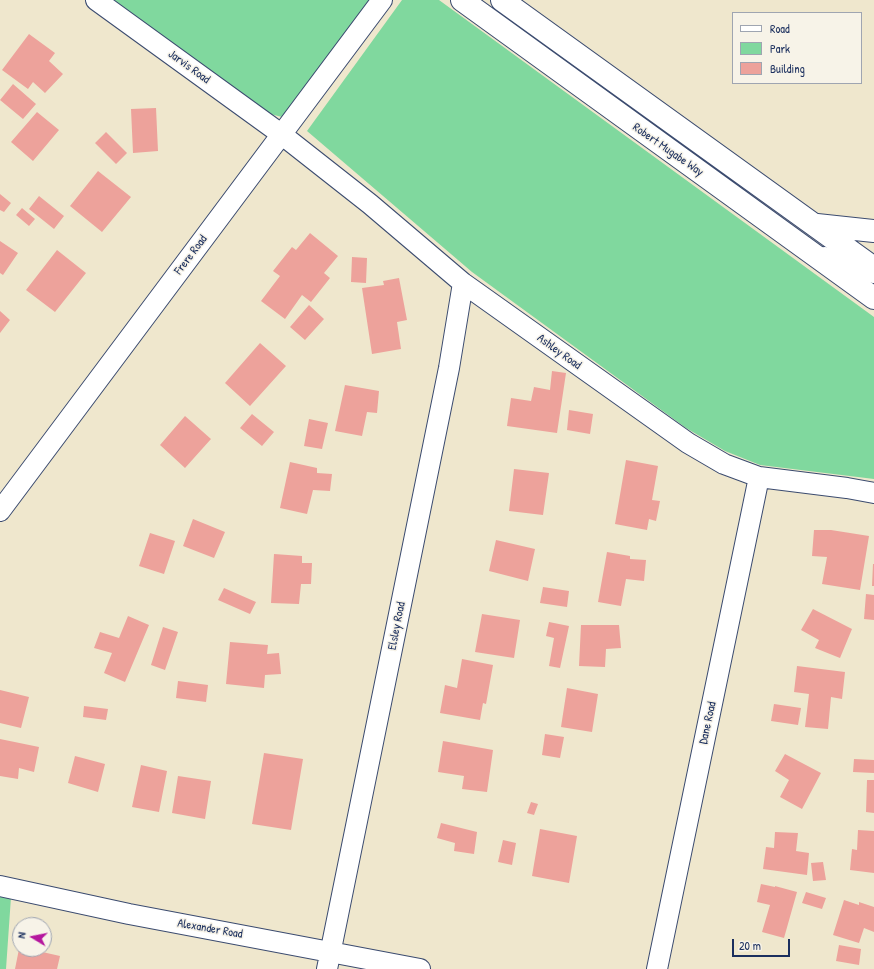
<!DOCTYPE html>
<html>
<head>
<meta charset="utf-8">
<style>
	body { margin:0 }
	#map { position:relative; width:874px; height:969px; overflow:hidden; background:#efe7cd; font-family:"Patrick Hand",sans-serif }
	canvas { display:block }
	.legend { position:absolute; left:732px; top:12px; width:130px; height:72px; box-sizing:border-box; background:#f7f3e8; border:1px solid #9fa5b1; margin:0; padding:5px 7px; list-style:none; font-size:12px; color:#1b2f5e }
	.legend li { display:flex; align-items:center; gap:8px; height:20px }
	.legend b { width:20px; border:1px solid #9fa5b1 }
	.north { position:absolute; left:12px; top:917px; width:40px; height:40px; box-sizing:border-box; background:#f7f3e8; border:1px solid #9fa5b1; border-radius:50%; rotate:280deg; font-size:11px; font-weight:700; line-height:16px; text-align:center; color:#1b2f5e }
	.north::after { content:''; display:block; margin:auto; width:14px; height:18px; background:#b5179e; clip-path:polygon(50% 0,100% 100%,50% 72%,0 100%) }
	.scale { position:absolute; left:732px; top:939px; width:58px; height:18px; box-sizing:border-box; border:2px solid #1b2f5e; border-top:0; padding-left:5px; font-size:12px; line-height:14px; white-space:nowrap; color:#1b2f5e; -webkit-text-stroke:3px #f7f3e8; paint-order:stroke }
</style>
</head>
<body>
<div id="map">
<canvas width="874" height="969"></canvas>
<ul class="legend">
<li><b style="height:5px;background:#fff"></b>Road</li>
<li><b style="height:11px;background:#80d89e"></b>Park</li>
<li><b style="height:11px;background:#eda29b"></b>Building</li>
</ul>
<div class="north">N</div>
<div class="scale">20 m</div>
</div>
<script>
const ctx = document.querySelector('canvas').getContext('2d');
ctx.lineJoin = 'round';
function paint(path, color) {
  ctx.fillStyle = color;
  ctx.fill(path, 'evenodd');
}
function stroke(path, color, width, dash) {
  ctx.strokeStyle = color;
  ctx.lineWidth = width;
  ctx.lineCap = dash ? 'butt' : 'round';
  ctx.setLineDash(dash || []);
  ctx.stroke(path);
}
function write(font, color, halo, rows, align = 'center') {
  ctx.font = font + ' "Patrick Hand",sans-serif';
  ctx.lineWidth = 3;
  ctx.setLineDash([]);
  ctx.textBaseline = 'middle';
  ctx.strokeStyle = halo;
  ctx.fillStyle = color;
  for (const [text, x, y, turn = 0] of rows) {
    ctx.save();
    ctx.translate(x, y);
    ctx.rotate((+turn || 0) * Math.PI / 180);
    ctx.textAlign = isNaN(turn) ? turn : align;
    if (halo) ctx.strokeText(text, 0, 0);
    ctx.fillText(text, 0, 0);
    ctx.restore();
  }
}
paint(new Path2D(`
	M112,0H370L282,117L266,113Z
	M402,0H439L874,317V479L760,465L725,451L686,428L472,272L307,131Z
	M0,895L11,897L6,969H0Z`), '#80d89e');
paint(new Path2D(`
	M29,34L55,53L49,61L63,74L45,93L33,82L28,89L2,70Z
	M13,84L36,104L23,119L0,100Z
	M156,108L158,151L133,153L131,109Z
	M37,112L59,130L33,161L11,142Z
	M106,132L127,153L116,164L95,143Z
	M98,171L131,197L102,232L70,206Z
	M0,194L11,203L4,212L0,210Z
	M39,196L64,216L54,229L29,209Z
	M22,208L35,219L29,226L16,215Z
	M310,233L338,256L324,273L330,278L311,302L302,295L285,319L261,301L280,276L273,271L292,247L296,250Z
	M0,241L18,253L3,275L0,273Z
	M57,250L86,273L55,312L26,290Z
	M352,257L367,258L366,283L351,282Z
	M399,278L407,320L397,322L401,349L372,354L362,288L384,285L383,281Z
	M309,305L324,319L305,340L290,327Z
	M0,311L10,320L0,333Z
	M260,343L286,366L250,406L225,383Z
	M552,371L566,373L557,433L507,426L511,398L531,401L534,387L550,390Z
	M345,385L379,391L377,413L367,412L362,436L335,431Z
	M569,410L593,414L590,434L567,430Z
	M252,414L274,432L262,446L240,428Z
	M185,416L211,439L185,468L160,445Z
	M309,419L328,423L322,449L304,446Z
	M626,460L658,466L652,500L660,501L656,521L649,519L647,530L615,524Z
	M290,462L317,468V473L332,474L330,491L313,490L307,514L280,508Z
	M514,469L549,473L543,515L509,511Z
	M193,519L225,532L214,558L183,546Z
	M814,530H831L869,536L860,590L822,584L827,557L812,556Z
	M150,533L175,541L164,574L139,566Z
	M496,540L535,549L528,581L489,571Z
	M607,552L630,556V559L646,560L644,581L626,579L621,606L598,602Z
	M274,554L302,556V563H312L311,584H301L299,604L271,603Z
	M873,564H874V586H872Z
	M543,587L569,591L567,607L540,603Z
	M224,588L256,602L250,614L218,600Z
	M866,594L874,595V620L864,619Z
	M813,609L852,629L840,658L815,648L819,640L801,630Z
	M482,614L520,620L514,658L475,652Z
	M128,616L149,625L125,682L104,673L112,653L94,648L100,632L119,638Z
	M549,622L569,626L560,668L549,666L554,638L546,636Z
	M581,625H619L621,648L606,649L605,667L579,666Z
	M163,627L178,632L165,670L151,665Z
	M230,642L268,645L267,654L279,653L281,674L265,675L264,688L226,684Z
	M462,659L493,665L486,704L483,703L480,720L440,713L445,685L457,688Z
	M797,666L845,672L842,699L831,697L828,729L805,727L809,694L794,692Z
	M178,681L208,685L206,702L176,698Z
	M567,688L598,694L592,732L561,727Z
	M0,690L29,697L21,728L0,723Z
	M774,704L801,708L798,725L771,721Z
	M84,706L108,709L106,720L83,717Z
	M545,734L564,737L560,758L542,755Z
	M0,739L39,747L34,772L19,768L18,779L0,776Z
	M443,741L493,750L487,792L462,789L464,776L438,772Z
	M264,753L303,759L291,830L252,824Z
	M785,754L821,773L802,809L780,797L789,780L775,771Z
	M75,756L105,764L98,792L68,783Z
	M854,759L874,760V773L853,772Z
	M141,765L167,771L159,812L132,807Z
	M178,776L211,781L205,819L172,813Z
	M867,780H874V813L866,812Z
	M531,802L538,804L534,815L527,813Z
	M441,823L477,832L474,854L454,851L455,843L437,838Z
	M540,829L577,836L569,883L532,876Z
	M858,830L874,831V873L850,870L852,849L857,850Z
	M775,832L798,833L796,851L809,853L807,875L763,869L766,847L774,848Z
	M503,840L516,843L512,865L498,862Z
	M823,862L826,880L813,881L811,863Z
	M761,884L775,887V886L797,892L784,938L762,932L770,905L757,902Z
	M806,892L826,898L822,909L802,903Z
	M844,900L859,905V902L874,907V932L864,928L859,943L833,935Z
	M839,945L861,949L859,965L836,961Z
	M19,949H29L60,956L57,969H15Z`), '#eda29b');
const street = new Path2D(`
	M96,0L281,134L370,204L463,283L688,443L724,464L759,477L847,488L874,493
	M825,257L853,268L874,273
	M0,511L382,0
	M0,886L129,914L420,969
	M327,969L449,368L463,283
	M657,969L759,477`);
const secondary = new Path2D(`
	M462,0L874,298
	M502,0L874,268
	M817,225L874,231`);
stroke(street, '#3b4b6f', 22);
stroke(secondary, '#3b4b6f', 24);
stroke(street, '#fff', 20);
stroke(secondary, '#fff', 22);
write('12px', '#1b2f5e', '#f7f3e8', [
	["Jarvis Road",189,67,36],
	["Robert Mugabe Way",668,150,35],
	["Frere Road",191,255,-53],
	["Ashley Road",559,352,36],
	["Elsley Road",397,626,-79],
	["Dane Road",708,723,-78],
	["Alexander Road",210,929,10]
]);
</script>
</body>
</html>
